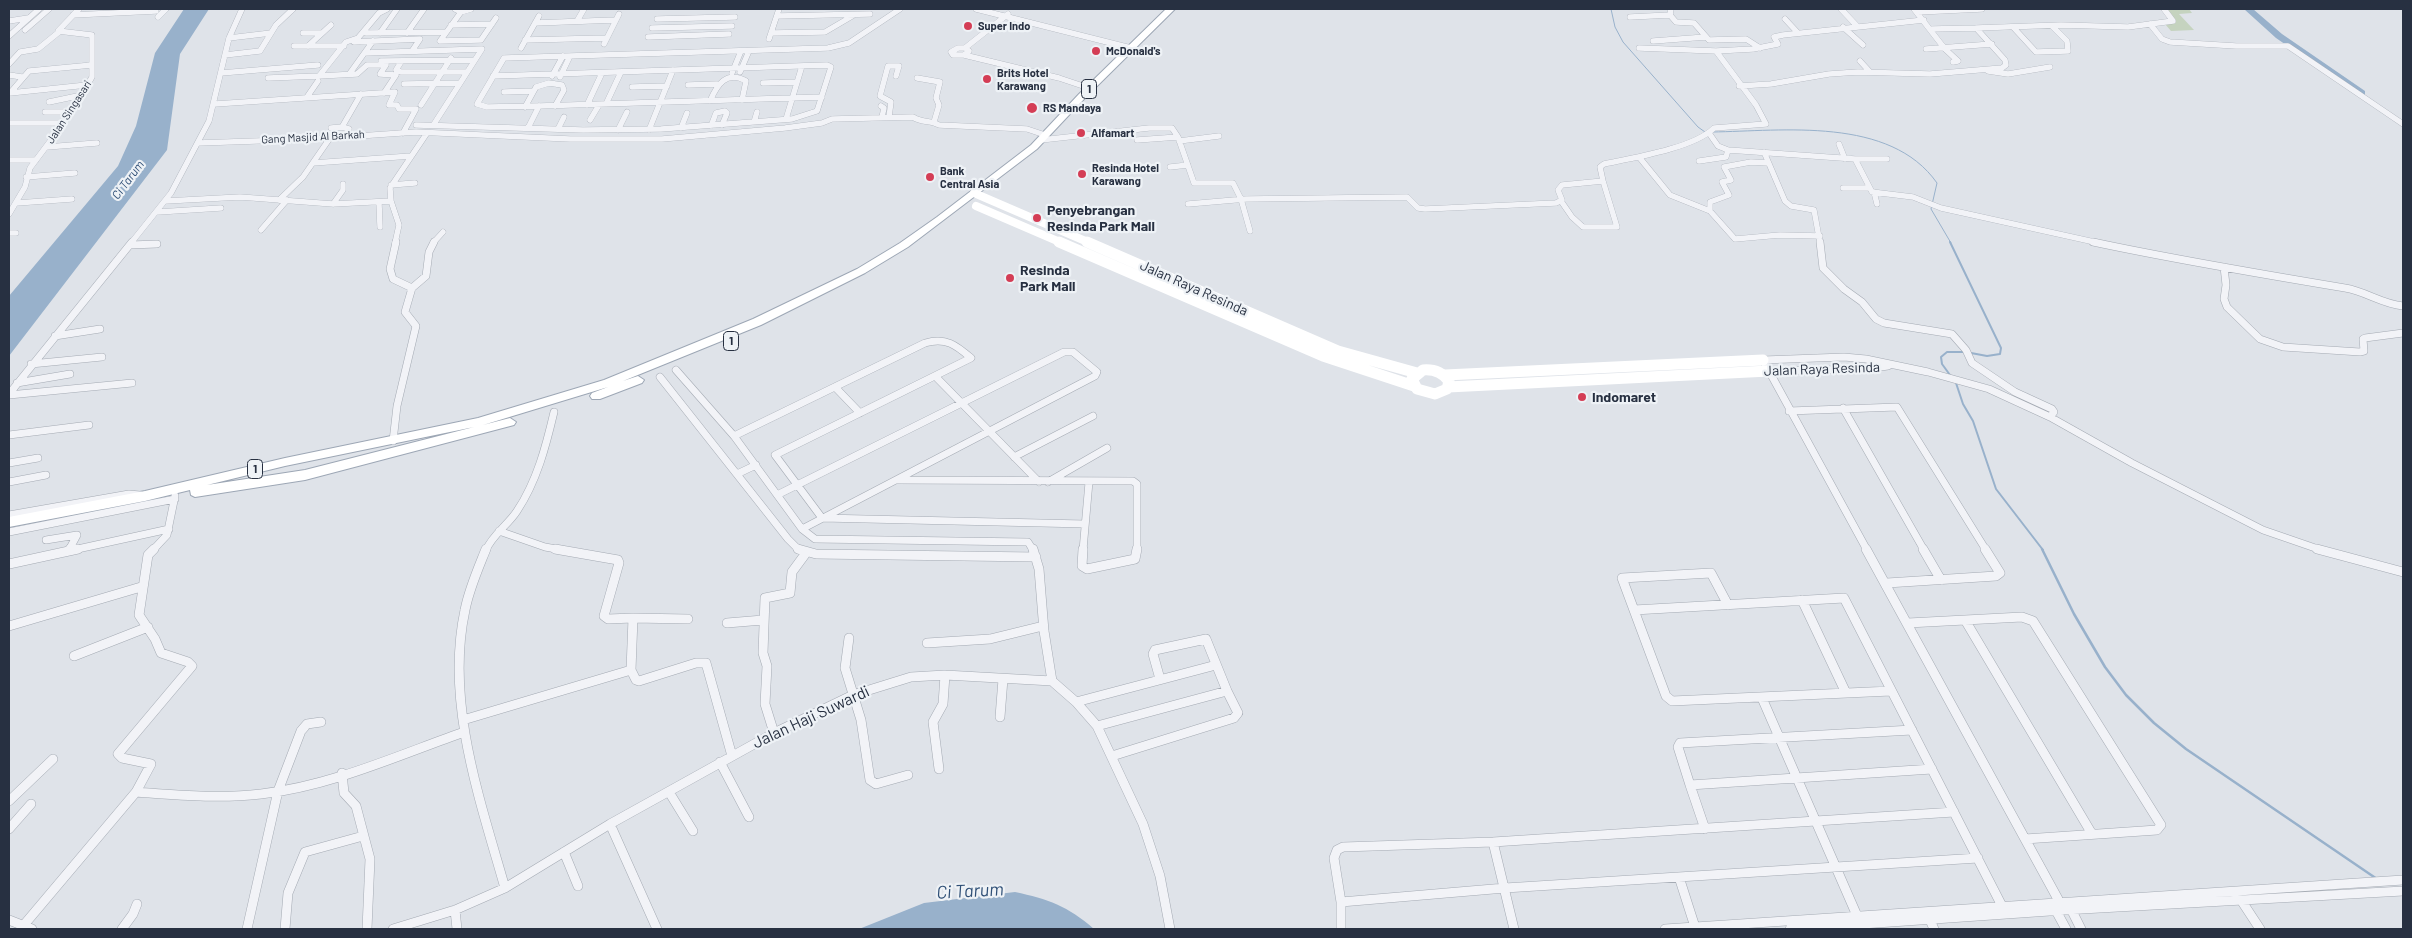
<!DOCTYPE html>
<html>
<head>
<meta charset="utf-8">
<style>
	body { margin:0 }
	#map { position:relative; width:2412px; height:938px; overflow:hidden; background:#dfe3e9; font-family:Barlow,sans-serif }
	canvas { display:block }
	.frame { position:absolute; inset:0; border:10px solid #273041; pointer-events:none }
</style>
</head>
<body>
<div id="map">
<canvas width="2412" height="938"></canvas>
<div class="frame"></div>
</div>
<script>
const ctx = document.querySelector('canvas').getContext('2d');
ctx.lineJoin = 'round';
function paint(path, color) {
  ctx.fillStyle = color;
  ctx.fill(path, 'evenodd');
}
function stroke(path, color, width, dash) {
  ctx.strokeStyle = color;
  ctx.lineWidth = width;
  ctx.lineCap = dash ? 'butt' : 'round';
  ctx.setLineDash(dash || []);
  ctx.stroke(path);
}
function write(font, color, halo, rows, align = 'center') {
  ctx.font = font + ' Barlow,sans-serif';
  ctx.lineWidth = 4.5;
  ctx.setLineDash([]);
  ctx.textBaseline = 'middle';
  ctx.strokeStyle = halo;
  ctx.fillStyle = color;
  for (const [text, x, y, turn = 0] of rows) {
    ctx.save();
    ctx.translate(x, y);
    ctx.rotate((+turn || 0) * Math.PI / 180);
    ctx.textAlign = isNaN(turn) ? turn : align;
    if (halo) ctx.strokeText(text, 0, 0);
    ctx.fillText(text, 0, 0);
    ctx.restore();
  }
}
paint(new Path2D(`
	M2165,9H2189L2192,13L2179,14L2194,30L2171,31L2165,24L2175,19Z`), '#c5d3bf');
paint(new Path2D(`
	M184,9H209L180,54L167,150L9,356V296L118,166L136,126L155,53Z
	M1015,892C1048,899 1068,906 1094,929H859L924,903Z`), '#98b1cb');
stroke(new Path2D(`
	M1611,9L1615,27L1623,42L1698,127L1705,132
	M1712,132C1783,131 1890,116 1937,183L1931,209L1951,243`), '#98b1cb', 1);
stroke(new Path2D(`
	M1950,242L2001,348L2000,354L1987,356L1971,353
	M1950,375L1942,364L1941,357L1947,352H1964
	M1956,383L1963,404L1973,421L1996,489L2043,550`), '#98b1cb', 2);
stroke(new Path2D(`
	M2042,549L2074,614L2105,667L2126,695L2154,723L2186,749L2377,879`), '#98b1cb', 2.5);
paint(new Path2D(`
	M2244,9H2253L2282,34L2365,91V95H2359L2276,38Z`), '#98b1cb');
const streetFar2 = new Path2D(`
	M455,9L461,12L471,9
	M976,9L1131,48
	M1841,9L1857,26
	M1914,9L1945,49L1958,61L1953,62
	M461,12L440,41L481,40L496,18
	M1918,12L1982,9
	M73,15L156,11
	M1670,15L1676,22L1694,23L1709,40L1746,39L1760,48
	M777,16L870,14
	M158,17L166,9
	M1630,17L1670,15L1671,9
	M657,19L735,17
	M1785,19L1798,33
	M9,21L28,18
	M577,21L584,9
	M535,23L615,20
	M2150,24L2162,39L2170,42L2236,46H2288L2403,124
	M451,25L492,24
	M1843,27L1863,45
	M2013,27L2036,52L2068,51L2067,41L2052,26
	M652,28L732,26
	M1932,29L1976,28
	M25,30L49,9
	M303,33H322
	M366,33L446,32
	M380,33L397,9
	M407,33L424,9
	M771,33L825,32L854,15
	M9,36L39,9
	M648,37L729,34
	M229,38L271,33
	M769,39L779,9
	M525,40L606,38
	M1653,41L1706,37
	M354,42L420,39L412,51
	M604,44L619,14
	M294,46H344
	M308,46L331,25
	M521,48L539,16
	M958,48H965L969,51L964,55H953L951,52Z
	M965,48L1008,14
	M1639,48L1716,51
	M1926,49L1992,44
	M365,53L482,49L434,124
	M225,55L260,51L276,25L293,9
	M964,55L1059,78L1089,88
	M381,61L474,60
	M1860,61L1870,72
	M401,62L396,70L401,72H467
	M9,64L20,52L38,49L59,32
	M1988,71L2008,74L2050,67
	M740,72L749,51
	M221,73L318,65
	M350,73L373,41
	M732,73L741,51
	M9,75L22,77
	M552,76L563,56
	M560,77L570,56
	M268,78L319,76
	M917,78L940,82L936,98L939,105L934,122
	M763,83L797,82
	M404,84L460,83
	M87,85L10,93L29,71L92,65
	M688,85L717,84
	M1739,86L1771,84L1829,74L1858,72L1930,74L2002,68L2006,65L2005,60L1976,28L2061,25L2128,27L2173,21L2164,9
	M632,87L667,86
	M504,92L533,91
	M384,93L396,75L380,74L386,65H367L357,74L319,76L346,42L358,38L379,13L387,9
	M307,97L318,81
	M822,97L539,106L487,107L477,104L504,58L828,48L849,43L900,9
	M710,101C717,85 726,70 746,81L742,100
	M49,102L82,95
	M215,104L395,92L389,105H397L399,109H416L403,133
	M606,104L621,72
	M421,105L451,58
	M587,105L602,73
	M881,106L884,108L882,117
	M525,107L536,87L549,83L562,85L564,90L555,106
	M45,112H72
	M889,117L891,102L880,96L888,66H899L896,76
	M786,119L802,66
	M590,120L599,105
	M754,122L757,112
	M9,123H63
	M416,125L583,130L661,129L792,119L817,111L831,67L827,65L493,76
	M711,126L716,113L725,111L727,113L722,125
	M331,128L342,127
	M528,128L539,106
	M681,128L687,113
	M558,129L564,117
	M618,130L627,112
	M649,130L673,70
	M1709,133L1718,146L1728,150L1855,159L1872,192L1913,197L1941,208L2099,243
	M345,137L349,129L342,127L361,94
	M1041,140L1149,128H1172L1178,137L1194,183H1233L1241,199L1250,231
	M1137,140L1178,137
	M1179,141L1219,136
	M198,143L315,139L416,132L570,139H662L785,128L822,123L832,119L913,117C921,123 931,120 939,125L1027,129L1045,135
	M1839,144L1845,159
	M47,147L97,143
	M1764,152L1785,201L1791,206L1814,210L1820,243
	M1639,157L1670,195L1710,211
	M1855,159H1887
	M9,160H36
	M1699,161L1726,157L1728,150
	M313,163L411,156
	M1768,163L1751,162L1724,167L1731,180L1722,182L1729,195L1710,202V211L1735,239L1780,235L1820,236
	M1170,167L1188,165
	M26,177L75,173
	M391,185L415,183
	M1843,188H1868
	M1874,192L1877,204
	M279,200L303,177L330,138
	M166,201L240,197L333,204L391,201
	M1561,201L1572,217L1583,227H1617L1603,181
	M17,203L72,199
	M379,203L380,227
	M333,204L343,190V184
	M1188,204L1246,199L1407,197L1418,208L1425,209L1556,203L1562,200L1558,190L1562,185L1603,181L1600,167L1604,164C1633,158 1694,148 1714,128L1766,124L1756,105L1716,51L1753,49L1778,44L1774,37L1783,35L1924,20
	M158,212L221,208
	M9,214L25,187L30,168L72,112L92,77V35L58,31L79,9
	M261,230L287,200
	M9,233H16
	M131,243L171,193L209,121L229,38L242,9
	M395,243L399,225L391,201L390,188L427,133
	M433,243L443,232`);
const streetFar1 = new Path2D(`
	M396,242L390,269L393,279L412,288
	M1820,242L1823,268L1844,289L1862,302L1876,319L1884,323L1952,334L1966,350L1972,363L2015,392L2052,409L2054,412L2050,417
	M2093,242C2177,260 2261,274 2345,288C2365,291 2382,304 2403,306
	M130,245L157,244
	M2224,267L2226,285L2224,299L2227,307L2260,339L2283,347L2360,352L2364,351L2363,339L2365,338L2403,333
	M55,336L100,329
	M31,364L102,357
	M676,370L734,436L802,529L815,539L1028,542L1033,550
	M1769,371L1867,369L1888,366
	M935,376L1039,482
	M660,377L788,539L799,550
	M17,383L70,374
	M835,387L860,413
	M9,394L132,242
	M9,395L132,383
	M1843,408L1924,550
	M1789,411L1897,407L1986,550
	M9,435L89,425
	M734,436L925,343C946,337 956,345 971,358L775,455L822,518L1085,524
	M393,441L397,406L416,326L405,312L412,288L426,276L429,252L434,242
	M1014,457L1093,416
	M9,463L38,458
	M737,474L756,465
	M897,480L1133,481L1137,484V550
	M9,482L46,475
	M1048,482L1107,448
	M777,495L1064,352H1073L1097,372L1095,376L802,529
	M9,515L129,494L140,495
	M499,531L545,547L562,550
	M9,532L175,499
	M46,540L77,535L69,550
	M73,550L169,529
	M153,550L167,535L175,496
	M486,550C493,534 508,525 517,511C537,481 546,446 554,412
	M1083,550L1089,482
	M1867,550L1763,360L1844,357L1866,359L1928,372L1989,389L2050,417L2132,463L2263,530L2321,550`);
const street = new Path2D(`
	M486,549C478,569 469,589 465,610C445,702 480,800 505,888
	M555,549L618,560L619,563L604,616L608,619L633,618L631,670
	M798,549L816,554L1036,557
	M1033,549L1039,569L1044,631L1052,681
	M1083,549L1082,566L1087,569L1135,559L1137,549
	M1866,549L2059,901
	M1923,549L1941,580
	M2317,549L2403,572
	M69,551L70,549
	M9,564L78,549
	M1887,583L1996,576L2000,573L1985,549
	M1802,600L1846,693
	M1728,605L1711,573L1622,578L1666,696L1672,701L1891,691
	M1634,610L1844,598L2002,906
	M633,618L688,619
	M1965,620L2092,834
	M727,623L763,620
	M1908,623L2022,617L2033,621L2161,825L2157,830L2025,839
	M9,626L141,587
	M849,638L845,668L861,720L870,780L876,784L908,775
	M927,643L990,639L1043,626
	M74,656L148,627
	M1160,679L1153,654L1155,650L1206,639L1227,691
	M1762,698L1858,918
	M1076,702L1216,665
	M1000,717L1003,679
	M463,720L631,670L636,680L639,681L696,663H706L732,756
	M1097,726L1227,691L1238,713L1234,718L1112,756
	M774,733L765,704L767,666L763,653L765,598L790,593L792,572L806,553
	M720,762L749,817
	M939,769L933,722L943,704L945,675
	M342,773L344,793L356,806L370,859L367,929
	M1690,785L1678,747L1680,743L1912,730
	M136,792C178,795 219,799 261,794C331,786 399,755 464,732
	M669,792L693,831
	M9,801L53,759
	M1954,812L1493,842L1343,847L1337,850L1334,858L1341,902L1505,888L1978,858
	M610,824L657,929
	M9,829L31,804
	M1705,829L1690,785L1932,769
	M1493,842L1514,929
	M564,852L578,886
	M1679,877L1695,927
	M2239,897L2260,929
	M1341,902V929
	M2054,907L2066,929
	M2070,907L2081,929
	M455,910L457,929
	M9,920L32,929
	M1930,920L1934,929
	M23,926L136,792L151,764L122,758L118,754L192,666L188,662L161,653L155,639L139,615L148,555L154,549
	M122,929L133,914L137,904
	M247,929L278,791L301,731L307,724L321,722
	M285,929L288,893L305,852L363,836
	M393,929L455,910L505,888L610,824L774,733L853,695L911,677L945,675L1052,681L1076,702L1097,726L1143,824L1160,876L1170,929
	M1665,929L2403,880
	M1790,929L2064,910L2403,891`);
const primary = new Path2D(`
	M1166,9H1175L1085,98L1037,149L908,247L865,273L761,325L623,381L638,376L644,380L642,383L600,399H592L590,396L592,393L608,387L483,425L510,418L516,422L514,425L305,480L195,497L191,495L190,490L145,501L9,527V517L145,491L285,458L478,418L604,380L753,319L857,269L900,243L937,217L1031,145L1079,94ZM474,427L305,470L207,485L285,466Z`);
stroke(streetFar2, '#a4aab3', 6);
stroke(streetFar1, '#a4aab3', 8);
stroke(street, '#a4aab3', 10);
stroke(primary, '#9da7b5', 2);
stroke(streetFar2, '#f2f3f7', 5.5);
stroke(streetFar1, '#f2f3f7', 7);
stroke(street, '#f2f3f7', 9);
stroke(new Path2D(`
	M974,193L1090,243
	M976,206L1062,243`), '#fff', 8);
stroke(new Path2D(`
	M1059,242L1323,356L1414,386
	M1087,242L1338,351L1417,373
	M1423,370C1434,369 1442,372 1449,381L1447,389L1435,394L1417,389L1412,379Z
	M1445,375L1763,360
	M1448,387L1769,371`), '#fff', 11);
paint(primary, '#fff');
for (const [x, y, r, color] of [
	[968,26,5,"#d43d55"],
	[1096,51,5,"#d43d55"],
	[987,79,5,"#d43d55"],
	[1032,108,6,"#d43d55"],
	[1081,133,5,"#d43d55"],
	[1082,174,5,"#d43d55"],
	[930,177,5,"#d43d55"],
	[1037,218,5,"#d43d55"],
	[1010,278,5,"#d43d55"],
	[1582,397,5,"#d43d55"]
]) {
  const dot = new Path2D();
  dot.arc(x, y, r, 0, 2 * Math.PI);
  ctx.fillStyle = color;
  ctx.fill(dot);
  stroke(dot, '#eef2f6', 2);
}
write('bold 11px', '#273041', '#eef2f6', [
	["Super Indo",978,26],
	["McDonald's",1106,51],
	["Brits Hotel",997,73],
	["Karawang",997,86],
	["RS Mandaya",1043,108],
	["Alfamart",1091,133],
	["Resinda Hotel",1092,168],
	["Karawang",1092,181],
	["Bank",940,171],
	["Central Asia",940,184]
], 'left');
write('11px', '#273041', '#eef2f6', [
	["Jalan Singasari",69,112,-57],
	["Gang Masjid Al Barkah",313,137,-3]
]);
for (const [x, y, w] of [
	[1089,89,15],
	[731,341,15],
	[255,469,15]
]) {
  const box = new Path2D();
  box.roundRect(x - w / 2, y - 9.5, w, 19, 4);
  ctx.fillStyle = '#eef2f6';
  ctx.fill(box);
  stroke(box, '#273041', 1);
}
write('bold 12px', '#273041', null, [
	["1",1089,89],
	["1",731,341],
	["1",255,469]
]);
write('italic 12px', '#2f4f76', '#eef2f6', [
	["Ci Tarum",128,180,-53]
]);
write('bold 14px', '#273041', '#eef2f6', [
	["Penyebrangan",1047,210],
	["Resinda Park Mall",1047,226],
	["Resinda",1020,270],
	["Park Mall",1020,286],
	["Indomaret",1592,397]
], 'left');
write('14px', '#273041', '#eef2f6', [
	["Jalan Raya Resinda",1194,288,24],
	["Jalan Raya Resinda",1822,369,-2]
]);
write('16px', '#273041', '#eef2f6', [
	["Jalan Haji Suwardi",811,717,-25]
]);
write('italic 18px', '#2f4f76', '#eef2f6', [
	["Ci Tarum",970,891,-3]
]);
</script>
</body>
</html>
